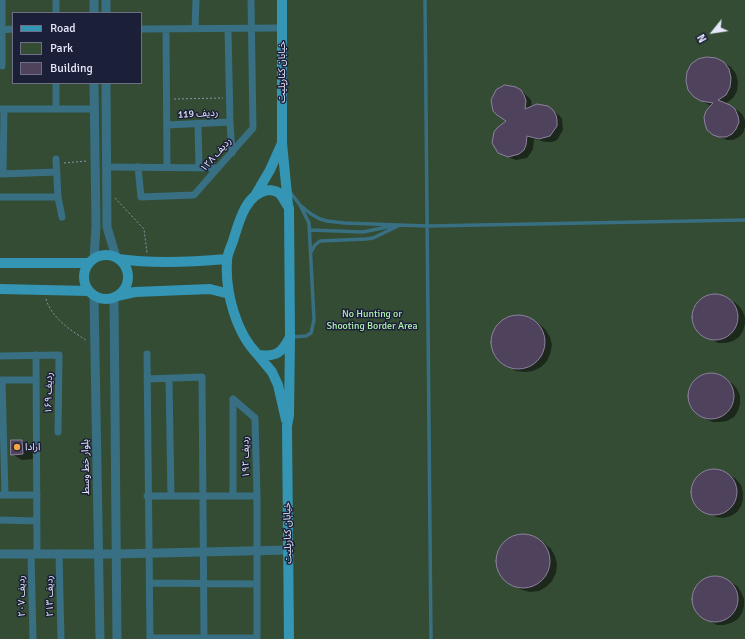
<!DOCTYPE html>
<html>
<head>
<meta charset="utf-8">
<style>
	body { margin:0 }
	#map { position:relative; width:745px; height:639px; overflow:hidden; background:#262943; font-family:Signika,sans-serif }
	canvas { display:block }
	.legend { position:absolute; left:12px; top:12px; width:130px; height:72px; box-sizing:border-box; background:#1c1f38; border:1px solid #6c6f86; margin:0; padding:5px 7px; list-style:none; font-size:12px; color:#e5e8fa }
	.legend li { display:flex; align-items:center; gap:8px; height:20px }
	.legend b { width:20px; border:1px solid #6c6f86 }
	.north { position:absolute; left:693px; top:12px; width:40px; height:40px; -webkit-text-stroke:3px #1c1f38; paint-order:stroke; rotate:240deg; font-size:11px; font-weight:700; line-height:16px; text-align:center; color:#e5e8fa }
	.north::after { content:''; display:block; margin:auto; width:14px; height:18px; background:#e5e8fa; clip-path:polygon(50% 0,100% 100%,50% 72%,0 100%) }
</style>
</head>
<body>
<div id="map">
<canvas width="745" height="639"></canvas>
<ul class="legend">
<li><b style="height:5px;background:#3595b4"></b>Road</li>
<li><b style="height:11px;background:#334c33"></b>Park</li>
<li><b style="height:11px;background:#4e425d"></b>Building</li>
</ul>
<div class="north">N</div>
</div>
<script>
const ctx = document.querySelector('canvas').getContext('2d');
ctx.lineJoin = 'round';
function paint(path, color) {
  ctx.fillStyle = color;
  ctx.fill(path, 'evenodd');
}
function stroke(path, color, width, dash) {
  ctx.strokeStyle = color;
  ctx.lineWidth = width;
  ctx.lineCap = dash ? 'butt' : 'round';
  ctx.setLineDash(dash || []);
  ctx.stroke(path);
}
function write(font, color, halo, rows, align = 'center') {
  ctx.font = font + ' Signika,"Noto Sans Arabic",sans-serif';
  ctx.lineWidth = 3;
  ctx.setLineDash([]);
  ctx.textBaseline = 'middle';
  ctx.strokeStyle = halo;
  ctx.fillStyle = color;
  for (const [text, x, y, turn = 0] of rows) {
    ctx.save();
    ctx.translate(x, y);
    ctx.rotate((+turn || 0) * Math.PI / 180);
    ctx.textAlign = isNaN(turn) ? turn : align;
    if (halo) ctx.strokeText(text, 0, 0);
    ctx.fillText(text, 0, 0);
    ctx.restore();
  }
}
paint(new Path2D(`
	M0,0H745V639H0ZM13,13H141V83H13Z`), '#334c33');
paint(new Path2D(`
	M716,59L731,67L736,74L738,82L737,91L733,98L725,104L737,110L742,114L745,120V127L743,133L739,137L733,140H727L713,134V105H709L694,96Z
	M516,88L523,92L531,100L532,107H547L559,115L562,119L563,130L557,140L552,142H546L534,139L533,149L530,154L527,158L516,160L503,155L507,121Z
	M709,295H716L724,296L737,304L742,310L745,317V324L743,331L739,337L733,341L726,343H718L712,340L699,331L695,325L693,318L694,310L698,304L703,299Z
	M514,316H523L539,324L545,329L550,337L552,345L550,354L547,361L541,367L533,371L525,372L516,371L501,362L495,356L492,348L491,339L494,330L499,323L506,318Z
	M712,374L719,375L733,384L737,389L740,396V404L738,411L734,417L727,421L720,422H713L706,419L693,409L690,403L689,396L690,389L693,383L698,378L705,375Z
	M22,441L32,447L33,459L22,460L12,454Z
	M715,469L722,471L736,479L741,485L743,492V499L741,506L737,512L731,516L723,518L716,517L709,514L696,505L693,499L692,492L693,485L696,478L701,473L708,470Z
	M520,535H528L544,543L551,549L555,556L557,564L556,573L552,581L546,587L539,591L530,592L522,590L514,586L507,582L501,575L498,567L497,558L499,550L504,543L511,537Z
	M709,577H716L723,578L737,586L741,592L744,599V606L742,613L738,619L731,623L724,625H717L703,617L697,612L694,606L693,599L694,592L697,585L702,581Z`), '#0007');
const building = new Path2D(`
	M707,57L716,58L724,62L729,69L731,78L730,87L726,95L718,100L730,105L735,109L738,116L739,122L736,129L732,134L726,137H719L713,135L707,130L705,124L704,117L706,111L713,103L701,101L694,97L688,90L686,81L687,72L691,64L698,59Z
	M505,85L516,87L521,90L524,95L526,101L525,109L537,104L548,106L553,110L556,115L557,120V126L550,136L539,139L527,136L526,145L524,150L519,154L508,157L498,153L492,143L494,132L497,128L506,121L497,115L493,111L491,100L496,90Z
	M692 317a23 23 0 1 1 46 0a23 23 0 1 1-46 0Z
	M491 342a27 27 0 1 1 54 0a27 27 0 1 1-54 0Z
	M688 396a23 23 0 1 1 46 0a23 23 0 1 1-46 0Z
	M11,440H22L23,454L11,455Z
	M691 492a23 23 0 1 1 46 0a23 23 0 1 1-46 0Z
	M496 561a27 27 0 1 1 54 0a27 27 0 1 1-54 0Z
	M692 599a23 23 0 1 1 46 0a23 23 0 1 1-46 0Z`);
paint(building, '#4e425d');
stroke(building, '#8f819f', 1);
stroke(new Path2D(`
	M174,99L223,98
	M64,163L87,161
	M115,198L144,229L147,253
	M46,299C51,317 71,331 86,340`), '#8e91a7', 1, [2, 2]);
stroke(new Path2D(`
	M425,0L431,639
	M290,192L300,205L309,223L314,320L311,333L306,336L292,337
	M300,205L311,214L320,219L327,221L344,223L427,226L745,220
	M310,230L363,232L392,226
	M311,252L315,245L320,241L366,239L373,238L398,226`), '#386f83', 3.5);
stroke(new Path2D(`
	M2,0V66
	M56,0V13
	M141,29L282,28
	M166,29L167,168
	M195,29L196,0
	M228,29L230,122L232,153
	M0,30L13,29
	M0,109H95
	M56,109V83
	M198,124L199,168
	M167,125L230,122
	M56,159L58,197L62,217
	M107,167L218,168
	M138,167L141,197L194,195L253,128L251,0
	M0,174L57,172
	M3,174L4,109
	M0,197H58
	M147,354L150,639
	M36,355L37,553
	M0,356L59,355L58,432
	M147,379L202,377L204,637
	M169,379L171,496
	M0,380H36
	M2,380L5,495
	M233,399L255,418L257,496V639
	M233,399V496
	M1,495H37
	M147,496H257
	M0,520L37,521
	M31,553L33,639
	M59,553L61,639
	M150,583L257,584
	M150,638H257`), '#386f83', 7);
stroke(new Path2D(`
	M94,0V13
	M106,0V13
	M106,83L107,227L116,257
	M94,258L96,227L94,83
	M94,296L100,639
	M114,297L117,639
	M0,554H115L288,550`), '#386f83', 9);
stroke(new Path2D(`
	M282,0V143L288,205
	M256,194L270,170L282,143
	M84 277a22 22 0 1 1 44 0a22 22 0 1 1-44 0Z
	M119,259C154,264 192,262 227,259
	M0,263H88
	M0,289L89,291
	M117,296L135,292L210,289L229,294
	M258,355L272,372L278,385L286,420
	M289,639L287,426L289,415L290,337L289,208C286,204 283,197 279,193C275,190 271,190 267,190C245,195 239,222 233,241C231,247 227,254 227,261C225,292 236,333 258,355C276,357 282,353 290,337`), '#3595b4', 10);
for (const [x, y, r, color] of [
	[17,447,4,"#f2a541"]
]) {
  const dot = new Path2D();
  dot.arc(x, y, r, 0, 2 * Math.PI);
  ctx.fillStyle = color;
  ctx.fill(dot);
  stroke(dot, '#1c1f38', 1.5);
}
write('10px', '#e5e8fa', '#1c1f38', [
	["خیابان کنارپلیت",282,72,-90],
	["ردیف 119",198,114,-3],
	["ردیف ۱۲۸",216,155,-49],
	["ردیف ۱۶۹",49,393,-89],
	["ردیف ۱۹۲",246,457,-91],
	["بلوار خط وسط",86,467,-91],
	["خیابان کنارپلیت",288,533,-91],
	["ردیف ۲۰۷",22,596,-91],
	["ردیف ۲۱۳",50,596,-91]
]);
write('10px', '#aef1ab', '#1c1f38', [
	["No Hunting or",372,314],
	["Shooting Border Area",372,326]
]);
write('10px', '#e5e8fa', '#1c1f38', [
	["ارادا",25,447]
], 'left');
</script>
</body>
</html>
